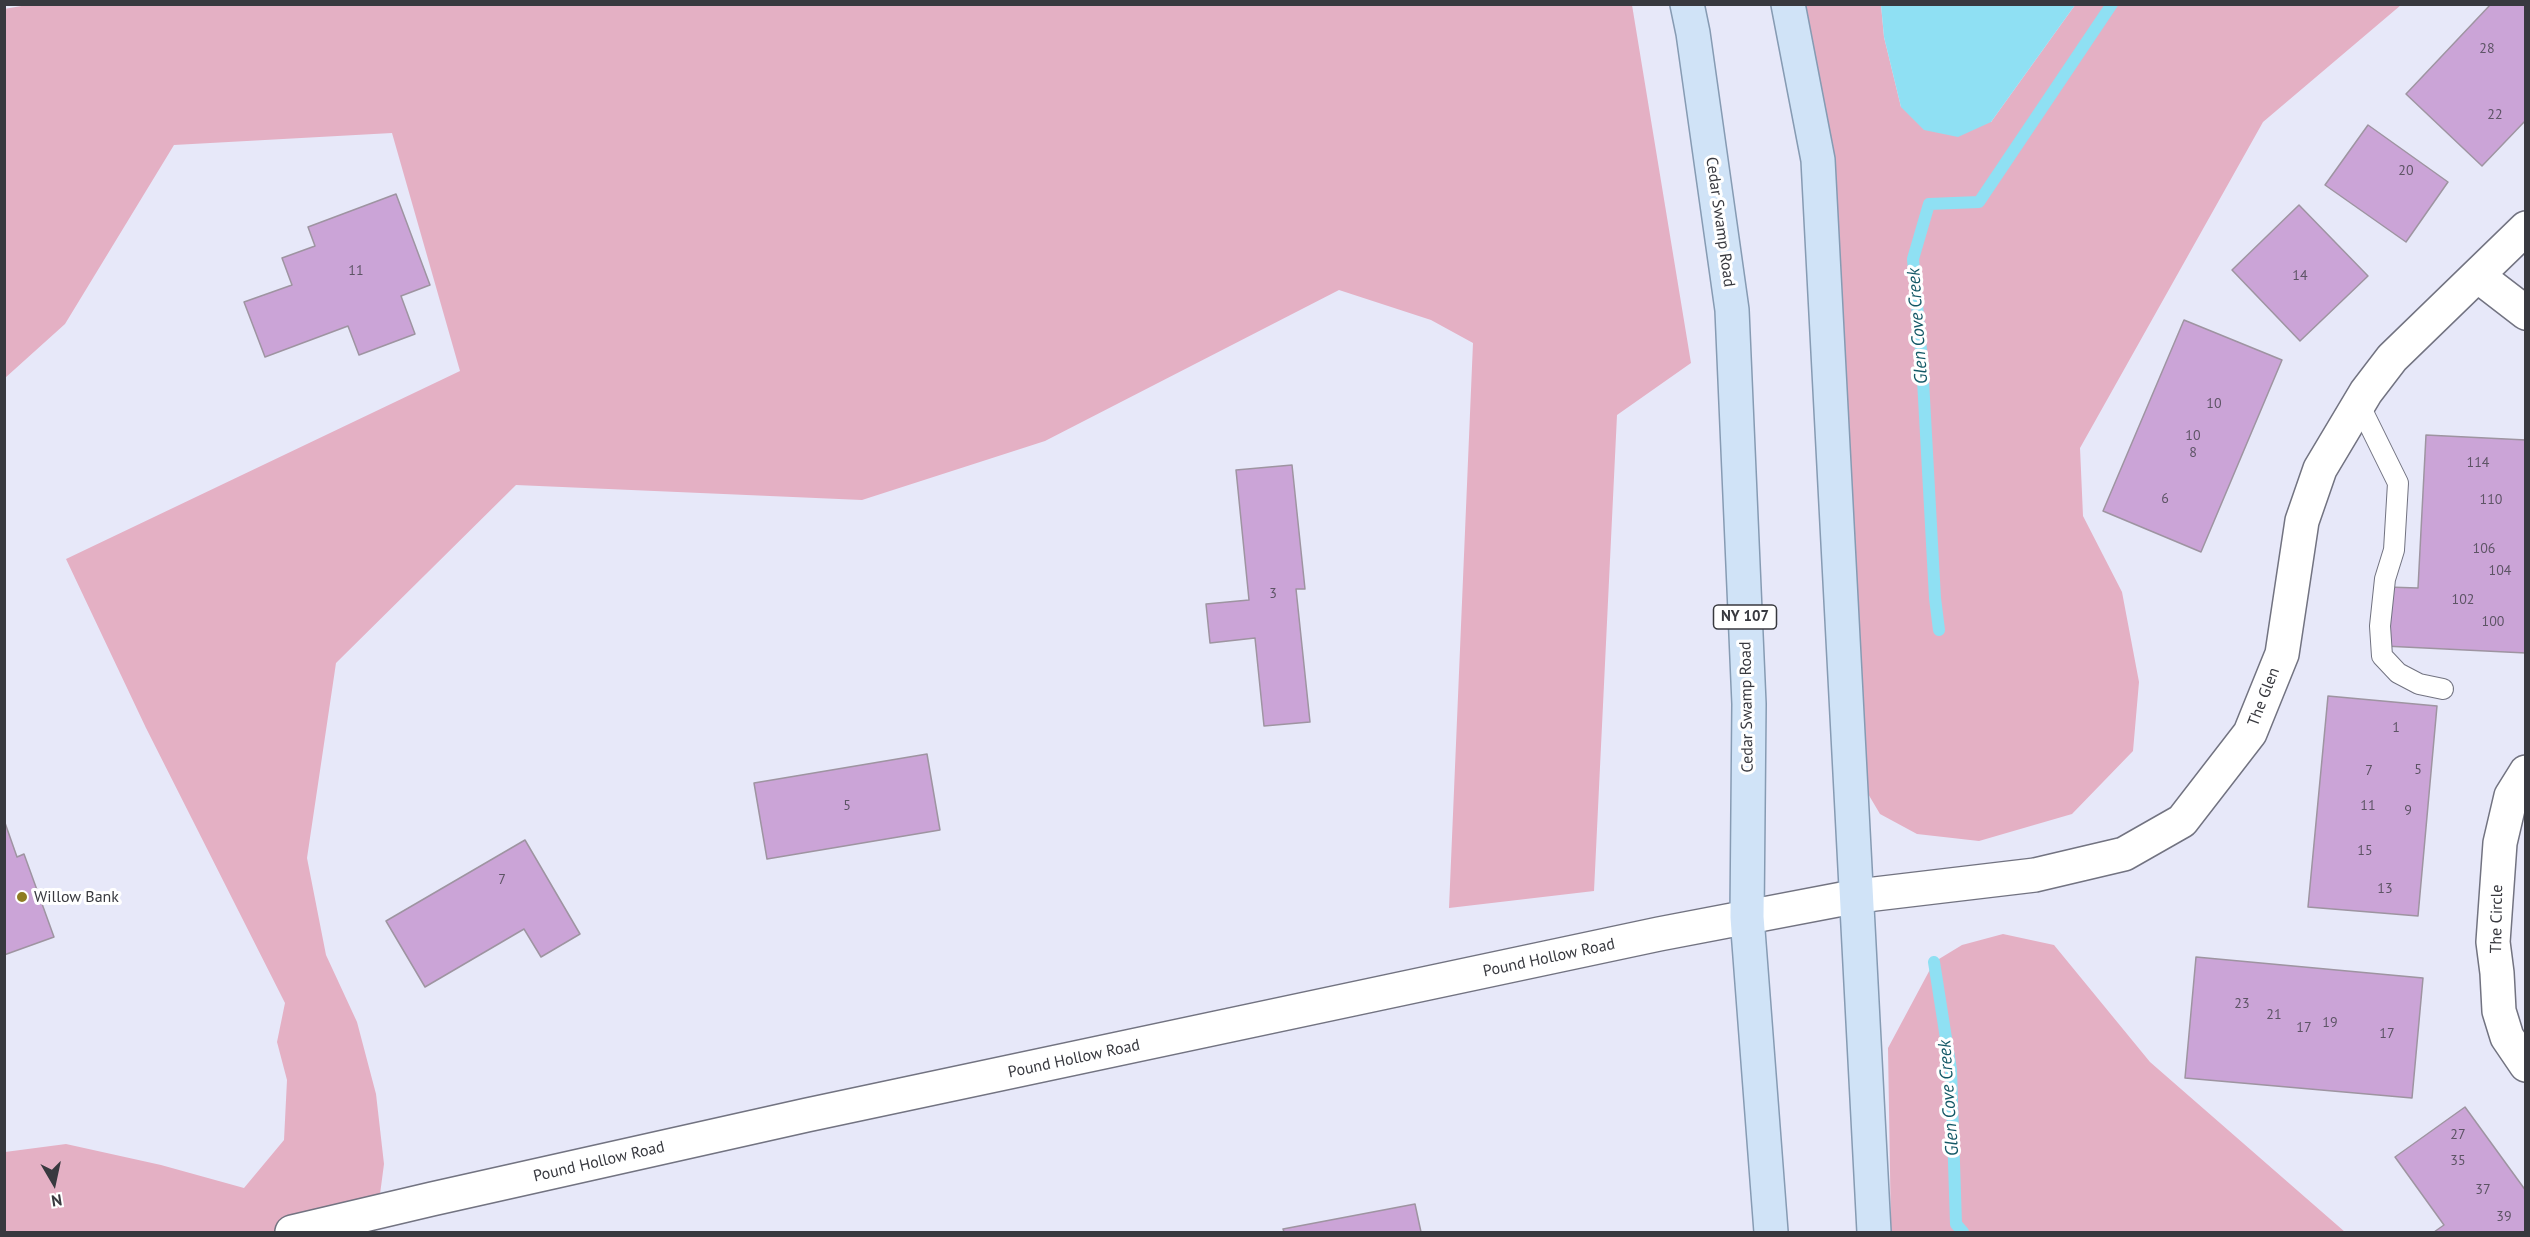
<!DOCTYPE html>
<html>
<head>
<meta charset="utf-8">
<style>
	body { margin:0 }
	#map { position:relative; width:2530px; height:1237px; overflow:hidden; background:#e7e8f9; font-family:"PT Sans",sans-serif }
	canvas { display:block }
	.frame { position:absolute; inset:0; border:6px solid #38393f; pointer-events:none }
	.north { position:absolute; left:24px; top:1153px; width:60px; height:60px; -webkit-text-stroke:4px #fff; paint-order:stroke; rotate:171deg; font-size:16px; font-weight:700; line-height:24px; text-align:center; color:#38393f }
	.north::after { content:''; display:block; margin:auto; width:21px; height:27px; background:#38393f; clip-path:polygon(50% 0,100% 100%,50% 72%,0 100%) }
</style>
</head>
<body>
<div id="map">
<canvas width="2530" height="1237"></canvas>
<div class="frame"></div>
<div class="north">N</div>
</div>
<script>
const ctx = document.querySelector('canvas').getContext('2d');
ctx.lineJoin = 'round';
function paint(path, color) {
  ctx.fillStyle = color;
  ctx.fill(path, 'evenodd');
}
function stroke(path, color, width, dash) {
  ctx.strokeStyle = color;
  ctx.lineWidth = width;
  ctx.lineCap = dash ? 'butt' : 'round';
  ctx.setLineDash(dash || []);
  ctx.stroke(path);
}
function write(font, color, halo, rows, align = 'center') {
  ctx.font = font + ' "PT Sans",sans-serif';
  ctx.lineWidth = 6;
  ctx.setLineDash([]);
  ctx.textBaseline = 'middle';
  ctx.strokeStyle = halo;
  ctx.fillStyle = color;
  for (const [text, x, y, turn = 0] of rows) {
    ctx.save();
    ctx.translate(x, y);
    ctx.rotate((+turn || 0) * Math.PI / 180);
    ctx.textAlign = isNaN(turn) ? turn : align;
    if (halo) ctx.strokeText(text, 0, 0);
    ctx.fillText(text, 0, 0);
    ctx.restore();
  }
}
paint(new Path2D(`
	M33,4L1632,5L1691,363L1617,415L1594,891L1449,908L1473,343L1431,320L1339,290L1045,441L862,500L516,485L336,663L307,858L326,955L357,1022L376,1094L384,1164L375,1232H5V1152L66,1144L161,1165L244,1188L284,1140L287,1080L277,1042L285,1003L146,728L66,559L460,371L392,133L174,145L65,324L5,378L4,9Z
	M1789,5H1881L1884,37L1901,107L1991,122L2075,5H2401L2263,122L2080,448L2083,516L2122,592L2139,682L2133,751L2072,814L1979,841L1917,834L1880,814L1851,765Z
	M2003,934L2054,945L2150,1062L2345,1232H1891L1888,1048L1934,962L1962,945Z`), '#e4b0c4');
paint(new Path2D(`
	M1881,5V4L2075,5L1991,122L1958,137L1924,130L1901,107L1884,37Z`), '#8fe0f3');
stroke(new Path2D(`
	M1939,630L1935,598L1922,362L1913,259L1929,204L1979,202L2112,4
	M1934,962L1951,1070L1956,1224L1963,1232`), '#8fe0f3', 12);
const building = new Path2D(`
	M2491,4H2526V120L2482,166L2406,94Z
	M2368,125L2448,182L2406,242L2325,185Z
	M396,194L430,285L401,296L415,334L359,355L348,326L265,357L244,302L292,285L282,258L315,246L308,227Z
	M2299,205L2368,276L2300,341L2232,270Z
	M2184,320L2282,360L2201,552L2103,511Z
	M2426,435L2526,440V653L2384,646L2387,587L2418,588Z
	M1292,465L1305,589H1296L1310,722L1264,726L1255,638L1210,643L1206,604L1249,600L1236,470Z
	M2328,696L2437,706L2418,916L2308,907Z
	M927,754L940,830L767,859L754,783Z
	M4,820L17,857L24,854L54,937L4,955Z
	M525,840L580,934L541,957L524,929L425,987L386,921Z
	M2196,957L2423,978L2412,1098L2185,1078Z
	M2465,1107L2526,1191V1232H2434L2444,1225L2395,1157Z
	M1415,1204L1421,1232H1284L1283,1229Z`);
paint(building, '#cba4d7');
stroke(building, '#9e94a1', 1.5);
const service = new Path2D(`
	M2359,404L2398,483L2394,550L2385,579L2380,626L2382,656L2398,673L2419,684L2443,689`);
const minor = new Path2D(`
	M2478,276L2526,313
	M2526,772L2511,796L2500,843L2493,942L2497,973L2499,1011L2507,1037L2526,1065
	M292,1232L432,1199L807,1115L1659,934L1858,896L2035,875L2124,854L2182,821L2250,733L2282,654L2302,521L2320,469L2366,392L2392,358L2526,228`);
const primary = new Path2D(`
	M1687,4L1693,33L1732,310L1749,704L1747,917L1771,1232
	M1788,4L1818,160L1874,1232`);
stroke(service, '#727381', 22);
stroke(minor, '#727381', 36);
stroke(primary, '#869bb3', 36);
stroke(service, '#fff', 20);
stroke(minor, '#fff', 33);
stroke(primary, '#d0e3f7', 33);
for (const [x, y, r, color] of [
	[22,897,6,"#8e7c22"]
]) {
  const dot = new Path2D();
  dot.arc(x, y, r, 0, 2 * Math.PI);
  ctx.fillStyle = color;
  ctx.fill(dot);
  stroke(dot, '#fff', 2);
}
write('14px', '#5d5465', null, [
	["28",2487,49],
	["22",2495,115],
	["20",2406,171],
	["11",356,271],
	["14",2300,276],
	["10",2214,404],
	["10",2193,436],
	["8",2193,453],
	["114",2478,463],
	["6",2165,499],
	["110",2491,500],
	["106",2484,549],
	["104",2500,571],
	["3",1273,594],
	["102",2463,600],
	["100",2493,622],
	["1",2396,728],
	["5",2418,770],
	["7",2369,771],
	["5",847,806],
	["11",2368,806],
	["9",2408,811],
	["15",2365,851],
	["7",502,880],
	["13",2385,889],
	["23",2242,1004],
	["21",2274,1015],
	["19",2330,1023],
	["17",2304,1028],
	["17",2387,1034],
	["27",2458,1135],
	["35",2458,1161],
	["37",2483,1190],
	["39",2504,1217]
]);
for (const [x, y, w] of [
	[1745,617,63]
]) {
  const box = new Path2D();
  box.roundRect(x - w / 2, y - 12, w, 24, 4.5);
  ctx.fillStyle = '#fff';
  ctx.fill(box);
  stroke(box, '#38393f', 1.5);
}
write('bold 15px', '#38393f', null, [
	["NY 107",1745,617]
]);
write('16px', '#38393f', '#fff', [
	["Cedar Swamp Road",1720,222,82],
	["The Glen",2264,697,-69],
	["Cedar Swamp Road",1747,707,-91],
	["The Circle",2497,919,-89],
	["Pound Hollow Road",1549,958,-12],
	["Pound Hollow Road",1074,1059,-12],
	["Pound Hollow Road",599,1162,-13]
]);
write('16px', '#38393f', '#fff', [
	["Willow Bank",34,897]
], 'left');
write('italic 18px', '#135866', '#fff', [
	["Glen Cove Creek",1918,326,-94],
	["Glen Cove Creek",1949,1098,-94]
]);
</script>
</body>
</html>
